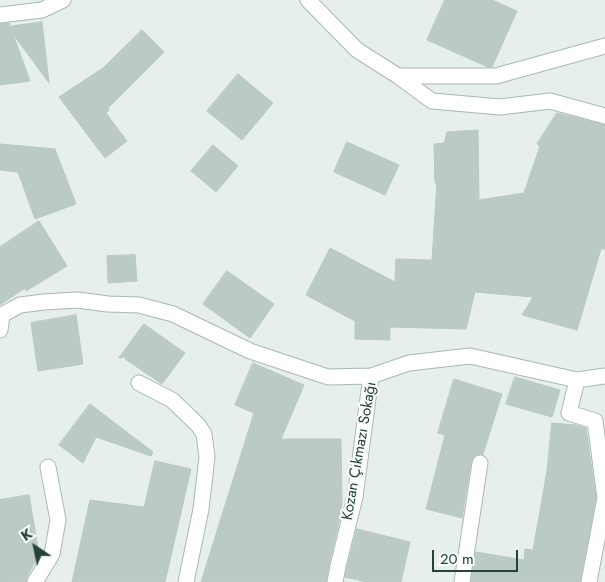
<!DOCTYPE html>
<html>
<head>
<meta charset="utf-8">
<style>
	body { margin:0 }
	#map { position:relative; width:605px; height:582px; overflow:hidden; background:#e6efeb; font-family:Jost,sans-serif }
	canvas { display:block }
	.north { position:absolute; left:10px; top:522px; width:50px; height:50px; -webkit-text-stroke:4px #f7fbf9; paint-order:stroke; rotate:326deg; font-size:14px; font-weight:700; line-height:20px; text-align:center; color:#24423a }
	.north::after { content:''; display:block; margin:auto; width:18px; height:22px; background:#24423a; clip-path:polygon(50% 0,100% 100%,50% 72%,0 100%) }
	.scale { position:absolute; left:432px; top:550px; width:86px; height:22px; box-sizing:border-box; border:2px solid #24423a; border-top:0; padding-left:6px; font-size:15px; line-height:18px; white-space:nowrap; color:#24423a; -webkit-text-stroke:4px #f7fbf9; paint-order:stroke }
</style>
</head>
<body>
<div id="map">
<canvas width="605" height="582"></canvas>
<div class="north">K</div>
<div class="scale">20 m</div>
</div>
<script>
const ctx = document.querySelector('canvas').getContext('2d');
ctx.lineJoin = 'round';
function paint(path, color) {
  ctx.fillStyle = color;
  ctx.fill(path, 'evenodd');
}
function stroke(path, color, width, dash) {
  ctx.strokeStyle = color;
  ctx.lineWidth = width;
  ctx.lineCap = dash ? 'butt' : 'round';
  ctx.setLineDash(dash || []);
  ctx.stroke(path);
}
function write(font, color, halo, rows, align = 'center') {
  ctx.font = font + ' Jost,sans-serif';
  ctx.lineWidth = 4.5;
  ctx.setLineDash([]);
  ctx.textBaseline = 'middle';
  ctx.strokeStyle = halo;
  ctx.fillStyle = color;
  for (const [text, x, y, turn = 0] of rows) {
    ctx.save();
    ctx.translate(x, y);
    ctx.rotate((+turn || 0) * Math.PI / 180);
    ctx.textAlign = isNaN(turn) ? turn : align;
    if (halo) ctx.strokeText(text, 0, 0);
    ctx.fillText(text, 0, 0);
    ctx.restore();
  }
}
const building = new Path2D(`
	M445,0H492L517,11L492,67H488L427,40Z
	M42,22L49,83L13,34L30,81L0,85V24L9,23L10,26Z
	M142,30L164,52L108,108L109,110L106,113L127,141L105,158L59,97L103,68Z
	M238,74L273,103L242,140L207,111Z
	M557,113L605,125V249H601L577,330L522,315L533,297L475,292L466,329L390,327V340L355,339V321L306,295L330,248L395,282L396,259L432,260L437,183H435L434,144L444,143L447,132L478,130L479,200L524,193L540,146L537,144Z
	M347,142L399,165L385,195L334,172Z
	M0,144L55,149L76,204L35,219L18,172L0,170Z
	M213,145L238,166L216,192L191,171Z
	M39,221L67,266L26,291L25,288L0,305V247Z
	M135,255L137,281L108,283L107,256Z
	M227,271L274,304L250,338L203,304Z
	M76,315L83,364L38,371L31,323Z
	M144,324L185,353L162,384L125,359L127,357L119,358Z
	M253,363L304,385L281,439H341L342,502L340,518L329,564L326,582H201L254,413L235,405Z
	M515,377L560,390L552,417L506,404Z
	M454,379L502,394L483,454L476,455L473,457L471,461L462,518L426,509L445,435L438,433Z
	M90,404L153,452L151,456L96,437L83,463L59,445Z
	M552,423L576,425L586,428L596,498L580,582H471L476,552L524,560L525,549L533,550L547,471Z
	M155,461L191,469L165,582H72L90,500L144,507Z
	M29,495L39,554L27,577L26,582H0V500Z
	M357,529L410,542L401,582H367L345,577Z`);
paint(building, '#bbcac4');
stroke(building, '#b8c9c2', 1);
const minor = new Path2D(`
	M308,0L357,50L398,76H496L605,46
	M0,15L42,10L63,0
	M398,76L432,101L500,107L550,101L605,116
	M0,330L2,315L20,305L44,302L77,300L108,304L139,305L173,314L250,351L328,377L371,376L409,363L470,356L577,380L605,376
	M577,380L569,413L595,421L605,498L589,582
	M139,383L172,400L198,425L204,434L207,457L201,509L186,582
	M35,582L52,554L58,520L48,467
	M335,582L338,566L355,497L371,376
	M462,582L480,463`);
stroke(minor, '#a8b8b2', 17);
stroke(minor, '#fff', 15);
write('15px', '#24423a', '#f7fbf9', [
	["Kozan Çıkmazı Sokağı",360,451,-80]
]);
</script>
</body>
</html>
